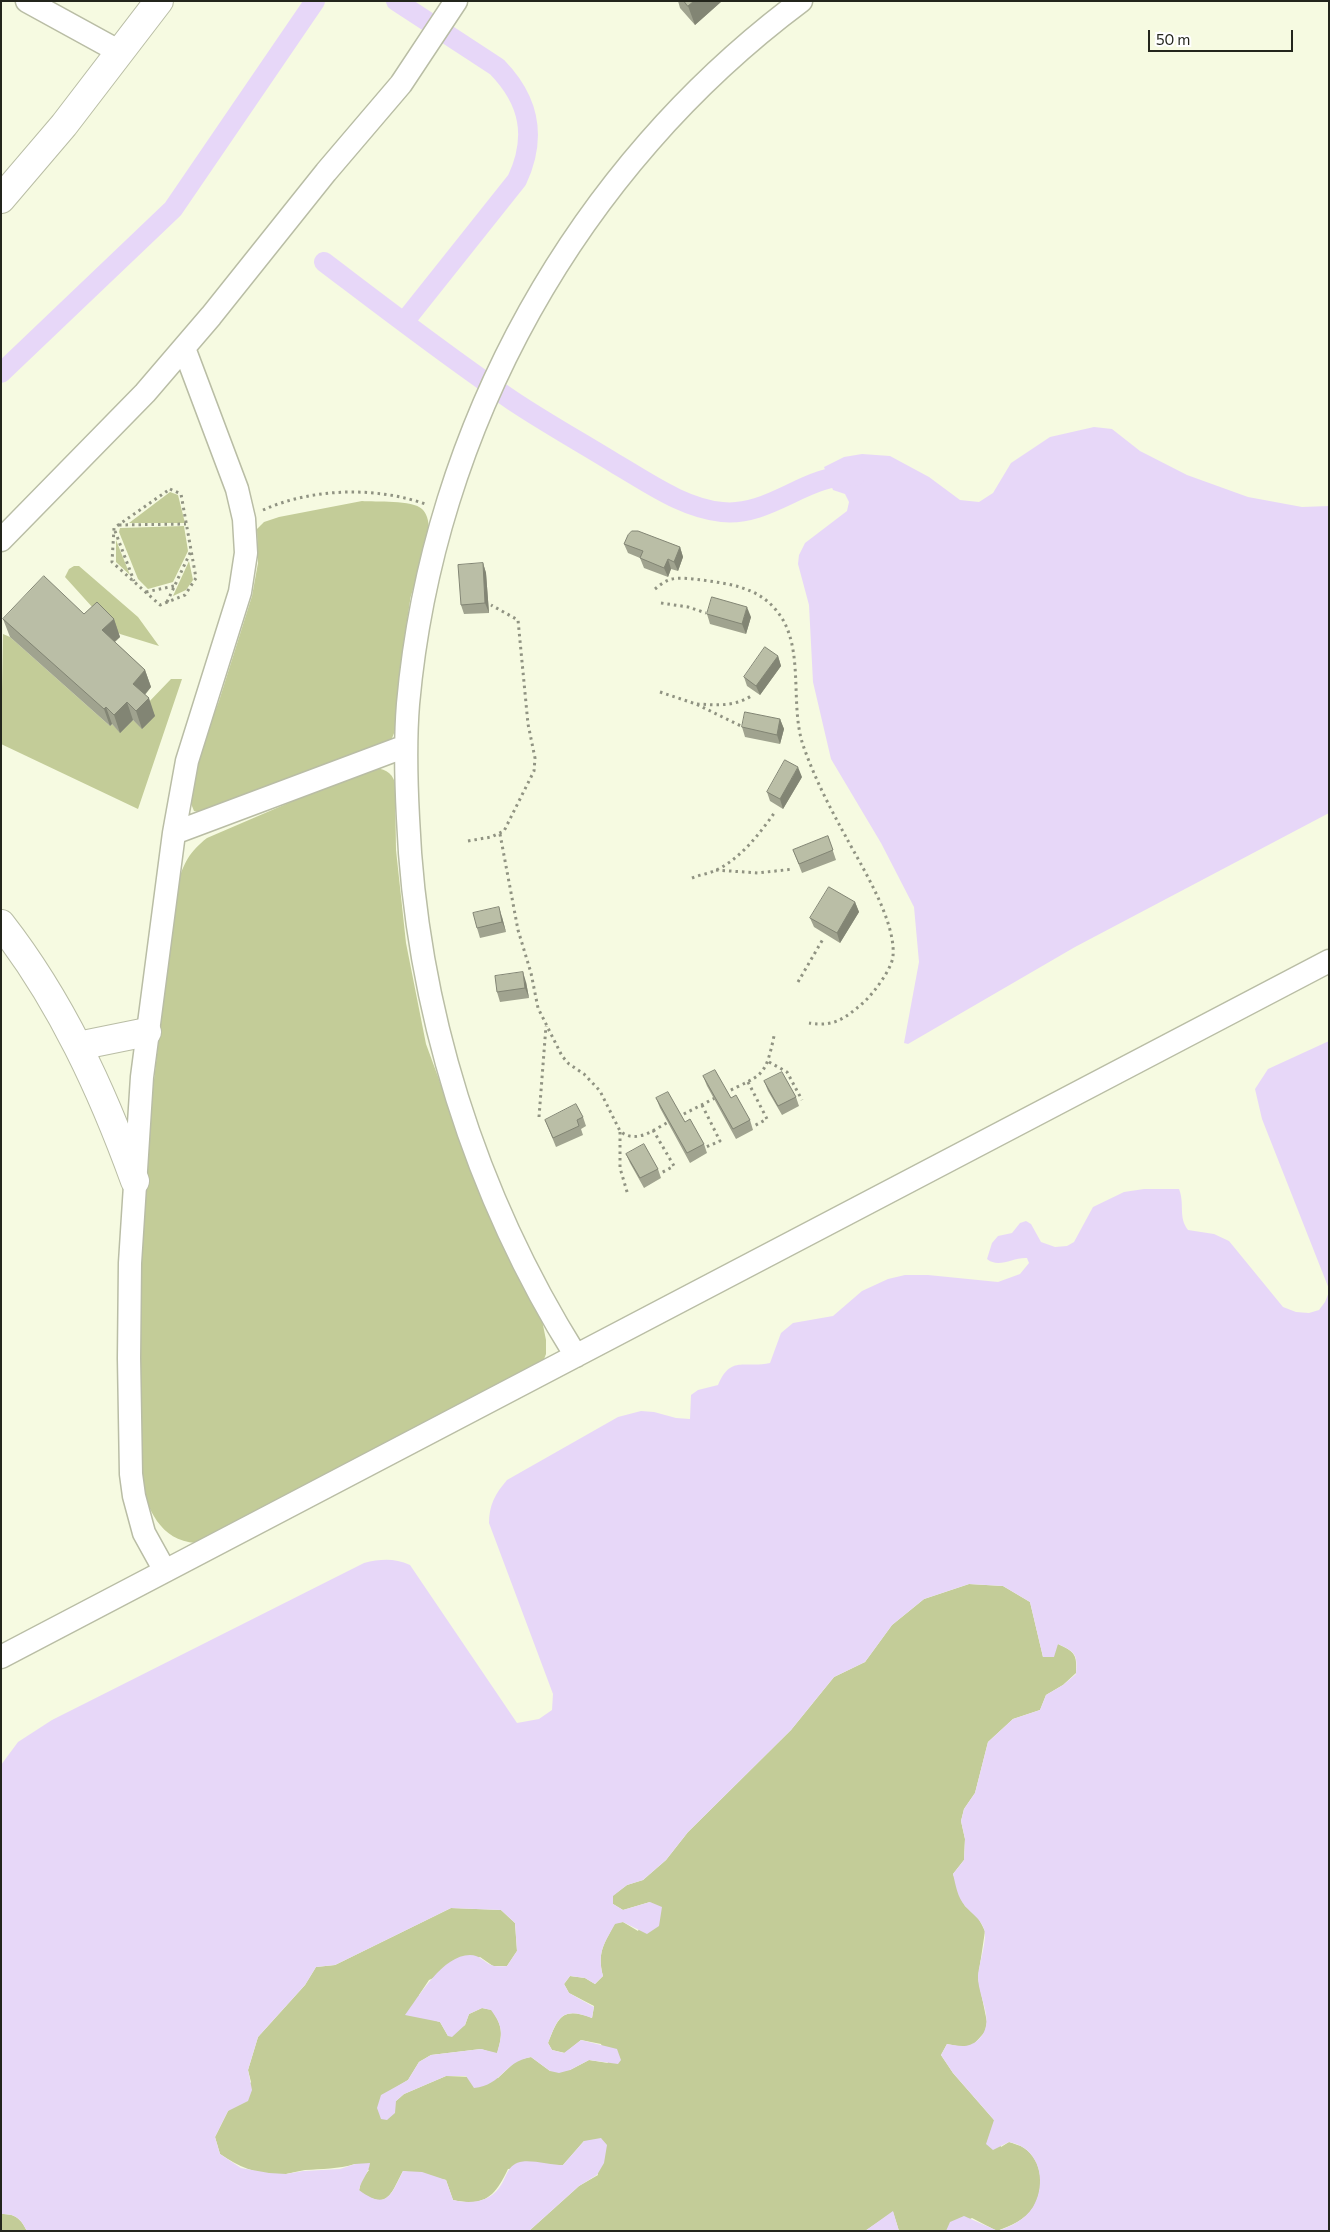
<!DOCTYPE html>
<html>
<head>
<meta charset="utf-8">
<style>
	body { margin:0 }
	#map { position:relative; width:1330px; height:2232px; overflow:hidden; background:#f6fae1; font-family:Commissioner,sans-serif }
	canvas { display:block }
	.frame { position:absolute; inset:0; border:2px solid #23251c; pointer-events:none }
	.scale { position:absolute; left:1148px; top:30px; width:145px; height:22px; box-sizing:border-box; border:2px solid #23251c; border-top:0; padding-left:6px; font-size:15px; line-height:18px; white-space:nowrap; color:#23251c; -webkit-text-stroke:4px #fff; paint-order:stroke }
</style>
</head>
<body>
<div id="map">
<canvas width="1330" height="2232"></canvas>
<div class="frame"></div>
<div class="scale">50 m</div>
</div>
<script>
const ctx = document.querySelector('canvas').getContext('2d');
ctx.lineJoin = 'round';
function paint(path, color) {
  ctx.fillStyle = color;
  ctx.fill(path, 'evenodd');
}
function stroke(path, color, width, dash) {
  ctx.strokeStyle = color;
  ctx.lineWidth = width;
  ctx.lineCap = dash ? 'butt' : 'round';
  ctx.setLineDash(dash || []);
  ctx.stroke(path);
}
paint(new Path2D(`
	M170,492L178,495L185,523H129Z
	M362,501C375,502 413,500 422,509C441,527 414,580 410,601C408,616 405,632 403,647C401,673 403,723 389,744L199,812L194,811L190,801L197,760L219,701L252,596L258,563L257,529L264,522L279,517Z
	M184,526L188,551L173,582L148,589L138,579L119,532L120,528Z
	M116,540L130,575L116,562Z
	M189,561L193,580L186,590L173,596Z
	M74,566H79L138,617L159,646L120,634L103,619L65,577L69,569Z
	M3,634L10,637L110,726L112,724L120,732L133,720L143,729L145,706L171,679H182L138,809L1,744Z
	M372,767C383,769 392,771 395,783L396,850L406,943L426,1044L467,1156L542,1320L546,1340V1354L543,1362L196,1543C160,1541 147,1508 139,1477L136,1287L147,1139L177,885C184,863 189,852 207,838Z
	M969,1584L1003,1586L1030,1602L1043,1657L1058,1644C1075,1652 1077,1654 1076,1673L1063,1685L1046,1695L1040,1710L1013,1719L988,1742L975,1793L964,1809L961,1821L965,1839L964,1860L953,1874L965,1906L978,1917L985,1931L978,1978L987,2022L985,2032L973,2045L962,2047L947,2044L941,2055L953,2073L994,2120L1001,2147L1009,2142C1014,2144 1020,2145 1024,2148C1043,2161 1045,2189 1033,2208C1025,2220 1010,2226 997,2231L972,2218L946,2231H899L893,2212L865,2231H529L579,2186L598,2175L584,2141L563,2165L508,2169C495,2197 484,2207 453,2200L446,2180L403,2171C390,2195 388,2211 359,2191L361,2180L369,2170L355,2164C338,2169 322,2169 305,2170C298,2171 292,2173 286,2174C259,2176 241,2168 220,2154L215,2137L228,2111L251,2082L248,2070L258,2037L305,1985L316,1967L335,1965L451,1908L501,1910L515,1923L517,1951L507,1966H493L480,1957L429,1980L419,1995L430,2019L440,2022L448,2036L465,2025L469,2014L482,2008L492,2010C503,2027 503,2034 497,2054L481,2049L431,2055L419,2062L408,2080L395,2088L396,2101L404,2094L446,2076L498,2078L517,2060L531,2057L550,2071L570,2070L589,2060L608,2063L601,2044L581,2040L565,2053L552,2050L548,2043C558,2018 562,2006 592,2018L594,2006L569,1993L564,1984L570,1976L585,1978L595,1984L603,1976C597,1952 604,1944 615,1923L623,1922L638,1931L650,1902L623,1910L613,1904L612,1896L627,1885L643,1880L666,1860L688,1832L791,1730L834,1677L865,1662L892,1625L924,1599Z
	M1,2214C16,2214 20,2218 27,2231H1Z`), '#c3cc98');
paint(new Path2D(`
	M1094,427L1112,429L1140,451L1187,475L1248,497L1302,507L1329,506V813L1075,947L908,1044L904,1043L919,962L914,907L881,843L831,759L813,682L809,605L798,564L799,555L805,543L847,511L849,502L845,494L833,490L824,467L844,457L862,454L890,456L929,477L960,500L979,502L993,493L1011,463L1050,437Z
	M1329,1041V1289L1262,1119L1255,1089L1268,1069Z
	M1144,1189H1179C1185,1204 1178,1217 1188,1230L1214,1234L1229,1241L1283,1307L1296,1312L1309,1313L1319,1310L1325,1302L1329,1292V2231H998C1011,2226 1025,2220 1033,2207C1044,2189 1043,2161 1024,2148C1020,2145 1014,2143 1009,2142L993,2150L986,2144L994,2120L953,2073L941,2055L947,2044C959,2046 969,2049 979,2039C996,2022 979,2000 978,1978C978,1965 988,1940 984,1929C980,1918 972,1914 965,1906C957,1896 956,1886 953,1874L964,1860L965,1839L961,1821L964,1809L975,1793L988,1742L1013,1719L1040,1710L1046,1695L1063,1685L1076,1674C1078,1654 1075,1652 1058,1644L1054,1657H1043L1030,1602L1003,1586L969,1584L924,1599L892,1625L865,1662L834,1677L791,1730L688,1832L666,1860L643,1880L627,1885L613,1896V1904L623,1910L650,1902L662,1907L659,1926L647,1934L623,1922L615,1924C604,1944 597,1952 603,1976L595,1984L585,1978L570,1976L564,1984L569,1993L594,2007L592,2018C562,2006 558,2017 548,2043L552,2050L564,2053L581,2040L617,2049L621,2060L618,2064L589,2060L570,2070L559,2073L550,2071L531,2057C503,2062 503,2085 474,2088L466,2076H446L404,2094L396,2101L395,2113L387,2120L381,2119L377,2108L381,2095L408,2080L419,2062L431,2055L481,2049L497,2053C503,2034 503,2026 491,2010L482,2008L469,2014L465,2025L452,2037L448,2036L440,2022L405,2015C419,1996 443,1955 470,1955C479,1955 483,1961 491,1965C495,1967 502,1966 507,1966L517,1951L515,1923L501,1910L451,1908L335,1965L316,1967L305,1985L258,2037L248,2070L252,2090L248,2101L228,2111L215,2137L220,2154L241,2168L269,2173L286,2174L303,2171L340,2169L355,2164L370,2163C369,2173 361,2180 359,2190C387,2211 391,2195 403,2171L422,2172L446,2180L453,2200C469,2204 488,2203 499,2188C507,2178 506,2166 520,2162C529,2159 552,2165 563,2165L584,2141L601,2138L607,2145L604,2163L597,2175L579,2186L529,2231H27C20,2218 16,2214 1,2214V1765L18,1742L52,1720L364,1563C381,1559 394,1558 410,1565L517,1723L539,1719L552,1710L553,1694L489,1523C489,1505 495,1494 507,1480L618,1417L641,1411L654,1412L676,1418L690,1419L691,1395L698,1390L718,1385C731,1354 745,1369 770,1363L781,1333L793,1323L833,1316L862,1291L888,1279L905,1275H928L998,1282L1020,1274L1029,1263L1027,1258C1013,1257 999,1269 987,1259L992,1243L998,1236L1012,1233L1020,1223L1026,1221L1031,1224L1041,1242L1055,1247L1067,1246L1074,1242L1093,1207L1124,1192Z
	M893,2211L899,2231H865Z
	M964,2216L998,2231H946L950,2222Z`), '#e7d7f8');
stroke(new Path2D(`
	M396,1L497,67C530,101 537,137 517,180L404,322
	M324,262C386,309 448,357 513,401C546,423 582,443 616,464C649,483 683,508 722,512C771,517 806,473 855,476
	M1,373L173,209L315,1`), '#e7d7f8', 20);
const street = new Path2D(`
	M27,1L120,52
	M1,540L145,393L211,316L326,172L401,84L456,1
	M174,833L406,746
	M576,1356C475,1195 416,1008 408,818C406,780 405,741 408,704C433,426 577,168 801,1
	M165,1571L144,1533L134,1496L131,1474L129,1358L130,1263L142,1077L174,833L187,761L240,592L246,553L244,519L237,489L184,348
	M1,1657L1329,961`);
const secondary = new Path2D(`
	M1,199L64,125L159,1
	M1,924C61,1001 102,1090 135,1181
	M78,1046L147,1032`);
stroke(street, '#b9bda5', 25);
stroke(secondary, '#b9bda5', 30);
stroke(new Path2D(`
	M170,489L181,494L196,578L185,595L160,605L112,562L114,528Z
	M263,510C312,488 377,486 428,505
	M119,525L186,524
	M115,531L134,581
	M655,589C660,585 666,580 672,579C681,577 692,579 702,580C730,584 757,587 776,610C806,645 789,703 803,745C814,777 830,808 846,837C862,867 896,921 893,956C892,969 873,994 863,1003C844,1019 834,1027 809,1023
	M146,592L174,586
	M167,602L191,551
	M661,603L688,607L706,613
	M660,692L696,704L743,727
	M697,704C716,705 734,707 751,696
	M500,834L518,930L531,973L538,1008L562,1056L569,1064L584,1074L600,1091L620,1131C636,1145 655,1129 670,1121
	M468,841L491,837L504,831L534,771L535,758L528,724L518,620L491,605
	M716,870L758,873L793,869
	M692,878C699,875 707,874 714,871C740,860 760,833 775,812
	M798,982L823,939
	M769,1062L787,1072L802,1100
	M748,1082L767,1119L754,1126
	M725,1093C762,1074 765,1079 774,1036
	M702,1105L720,1141L706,1147
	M539,1117L546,1026
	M678,1117L717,1097
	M653,1130L674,1166L661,1173
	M620,1132V1168L628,1195`), '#909382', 3, [2.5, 4]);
stroke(street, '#fff', 22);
stroke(secondary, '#fff', 28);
paint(new Path2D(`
	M678,1H722L695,25L680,8Z
	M624,544L680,547L683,557L678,571L671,569L668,577L644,568L640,558L628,553Z
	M483,563L486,573L489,613L464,614L461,605Z
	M84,614L114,619L120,637L115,642L145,670L151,687L145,695L155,716L142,729L133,720L120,733L112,724L110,726L10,637L3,619Z
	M707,614L751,617L746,634L710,624Z
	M778,656L781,666L760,695L747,686L744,677Z
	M780,719L784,729L780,744L745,737L742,727Z
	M802,777L783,809L770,801L767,792Z
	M828,836L836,860L802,873L793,850Z
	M855,902L859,912L840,943L814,927L810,918Z
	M502,917L506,932L480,938L477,928Z
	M526,982L529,998L500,1002L497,992Z
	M703,1076L731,1098L750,1120L753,1130L736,1139L707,1086Z
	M764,1081L796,1097L799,1106L782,1115L768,1091Z
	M656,1098L685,1122L704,1144L707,1153L690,1163L660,1108Z
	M583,1117L586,1126L581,1129L583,1135L556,1147L545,1120Z
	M626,1154L658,1169L661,1178L644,1188L630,1163Z`), '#a0a38f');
paint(new Path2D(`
	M694,1H722L695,25L688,6Z
	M680,547L683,557L678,571L674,562Z
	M668,559L671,569L668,577L664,568Z
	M483,563L486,573L489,613L485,603Z
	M747,607L751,617L746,634L742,624Z
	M114,619L120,637L108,647L102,630Z
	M778,656L781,666L760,695L756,686Z
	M145,670L151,687L139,701L133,684Z
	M149,698L155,716L142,729L136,711Z
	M127,702L133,720L120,733L114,715Z
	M106,707L112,724L110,726L104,709Z
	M780,719L784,729L780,744L777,735Z
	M798,767L802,777L783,809L780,799Z
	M855,902L859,912L840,943L837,933Z
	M499,907L502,917L506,932L502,922Z
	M523,972L526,982L529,998L525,988Z`), '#828574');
const building = new Path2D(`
	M684,1H694L688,6Z
	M632,531H638L680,547L674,562L668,559L664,568L640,558L643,551L624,544L628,535Z
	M483,563L485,603L461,605L458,565Z
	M44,576L84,614L97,602L114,619L102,630L145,670L133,684L149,698L136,711L127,702L114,715L106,707L104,709L3,619Z
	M712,597L747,607L742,624L707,614Z
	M765,647L778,656L756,686L744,677Z
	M745,712L780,719L777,735L742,727Z
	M785,760L798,767L780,799L767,792Z
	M828,836L833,850L799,864L793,850Z
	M829,887L855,902L837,933L810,918Z
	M499,907L502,922L477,928L473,913Z
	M523,972L525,988L497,992L495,976Z
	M715,1070L731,1098L736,1095L750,1120L733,1129L703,1076Z
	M782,1072L796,1097L778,1106L764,1081Z
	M668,1092L685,1122L690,1119L704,1144L687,1153L656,1098Z
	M576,1104L583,1117L577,1120L579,1126L553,1138L545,1120Z
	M644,1144L658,1169L640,1178L626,1154Z`);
paint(building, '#babea6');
stroke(building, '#828574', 1);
</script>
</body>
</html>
